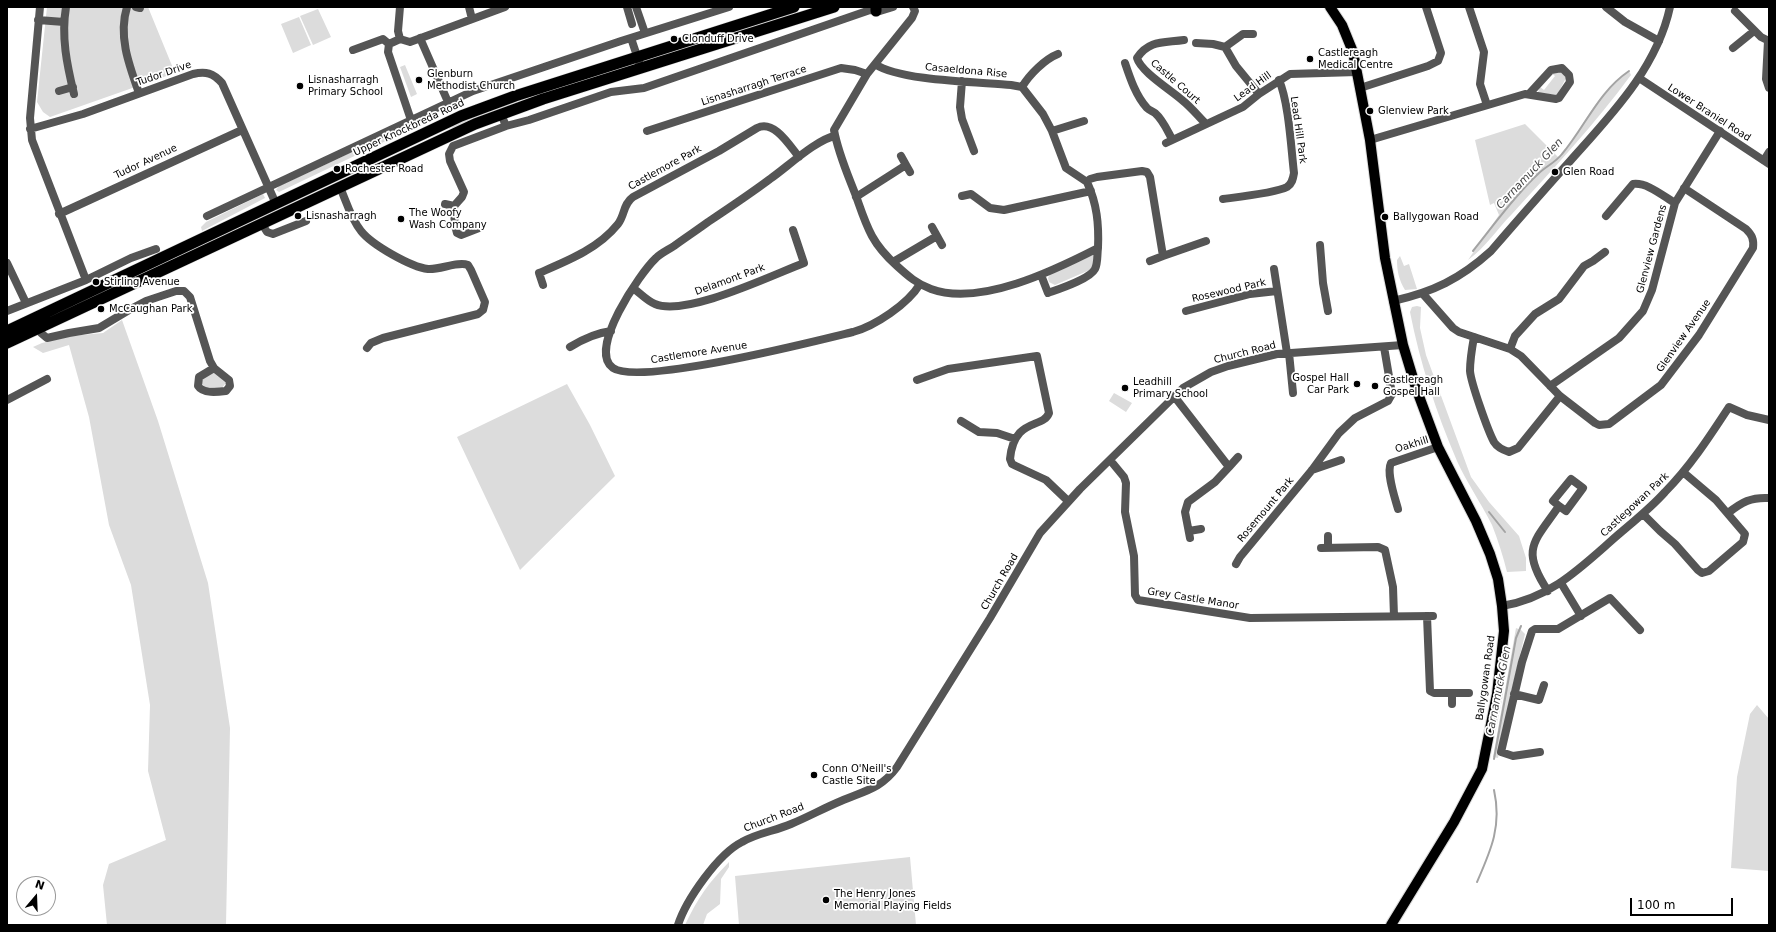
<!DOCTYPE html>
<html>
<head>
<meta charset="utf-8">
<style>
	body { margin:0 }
	#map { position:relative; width:1776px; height:932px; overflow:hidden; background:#fff; font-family:"DejaVu Sans",sans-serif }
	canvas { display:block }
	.frame { position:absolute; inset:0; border:8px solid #000; pointer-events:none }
	.north { position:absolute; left:16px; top:876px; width:40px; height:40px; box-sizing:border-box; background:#fff; border:1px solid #999; border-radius:50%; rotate:19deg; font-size:11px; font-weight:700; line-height:16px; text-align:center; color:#000 }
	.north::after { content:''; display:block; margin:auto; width:14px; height:18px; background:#000; clip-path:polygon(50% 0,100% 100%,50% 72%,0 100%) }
	.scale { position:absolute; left:1630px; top:898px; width:103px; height:18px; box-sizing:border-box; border:2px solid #000; border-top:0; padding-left:5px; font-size:12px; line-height:14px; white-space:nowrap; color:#000; -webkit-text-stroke:3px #fff; paint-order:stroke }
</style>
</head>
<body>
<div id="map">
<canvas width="1776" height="932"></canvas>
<div class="frame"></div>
<div class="north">N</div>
<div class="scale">100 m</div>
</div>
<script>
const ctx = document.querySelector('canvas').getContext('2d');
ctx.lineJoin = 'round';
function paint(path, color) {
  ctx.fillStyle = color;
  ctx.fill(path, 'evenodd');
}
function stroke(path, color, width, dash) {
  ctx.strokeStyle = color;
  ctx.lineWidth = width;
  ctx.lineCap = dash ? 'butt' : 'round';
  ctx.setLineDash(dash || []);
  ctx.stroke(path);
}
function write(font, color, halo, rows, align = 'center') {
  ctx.font = font + ' "DejaVu Sans",sans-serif';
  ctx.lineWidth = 3.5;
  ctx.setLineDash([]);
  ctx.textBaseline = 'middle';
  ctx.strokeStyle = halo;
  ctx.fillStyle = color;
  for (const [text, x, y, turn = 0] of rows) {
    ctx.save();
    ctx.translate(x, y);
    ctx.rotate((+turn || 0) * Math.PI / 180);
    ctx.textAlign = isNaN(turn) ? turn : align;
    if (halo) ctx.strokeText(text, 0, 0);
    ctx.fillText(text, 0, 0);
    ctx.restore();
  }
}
paint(new Path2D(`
	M47,7H148L175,73L50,117L43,112L37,102Z
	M318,9L331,37L313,45L300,16Z
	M299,17L311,45L293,53L281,24Z
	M405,65L417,94L411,97L400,67Z
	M626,67L453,129L452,127L449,129L448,127L494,109Z
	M1556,70L1564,73L1566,78L1557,95L1540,93L1538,92L1540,87L1544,90L1555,76L1551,73Z
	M1629,71L1631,75C1595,124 1553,169 1512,214C1496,230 1487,246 1468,260L1499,215L1494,203L1490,205L1475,140L1525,124L1558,157C1571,147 1578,131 1587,117C1598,100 1612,83 1629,71Z
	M436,113L432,119L279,192L276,190L279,186Z
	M263,194L265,198L202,231L201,227L206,222Z
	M1091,254L1095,255L1092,269L1055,285L1049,282L1048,278L1050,274Z
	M1400,256L1404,266L1409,264L1417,289L1405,290C1399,280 1397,271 1397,260Z
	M1417,306L1421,307L1420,328L1426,355L1471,477L1489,502L1519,536L1526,558V571L1507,572C1503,556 1498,540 1492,525C1481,503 1467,483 1457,461C1436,412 1420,363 1410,312L1412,307Z
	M122,320L158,421L208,583L230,728L226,925H107L103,885L109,864L166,840L148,771L150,705L131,585L109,525L89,417L69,345L43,353L33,347L42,343L71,336L103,333Z
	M214,372L225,381V384L222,388L204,387L201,382L204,377Z
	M567,384L590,425L615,476L520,570L457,437Z
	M1114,393L1132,403L1126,412L1109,401Z
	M1516,628L1521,630L1525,634L1510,697L1498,758L1493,757Z
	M1757,705L1769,719V871L1731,868L1737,777L1750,714Z
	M910,857L916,925H739L735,876Z
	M729,862V867L721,879L720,904L707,914L703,925H685C697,899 709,882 729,862Z`), '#dcdcdc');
stroke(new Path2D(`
	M1473,251C1494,225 1514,196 1538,174C1546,166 1555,163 1562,154C1585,127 1598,92 1629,71
	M1489,512L1505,532
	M1494,759L1516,638L1521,626
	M1477,882C1491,850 1502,826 1494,790`), '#a3a3a3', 2);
const primary = new Path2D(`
	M1330,7L1342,25L1353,52L1370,140L1385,258L1403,345L1416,388L1438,447L1476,521L1490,554L1498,579L1502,606L1504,631L1497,694L1482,769L1454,822L1391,925`);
const trunk = new Path2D(`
	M876,11V7
	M7,331L461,116L515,96L794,7
	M7,343L475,124L543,99L834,7`);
stroke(primary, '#dbdbdb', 12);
stroke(trunk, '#dbdbdb', 12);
stroke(new Path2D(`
	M40,7L30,118L32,140L86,280
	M66,7C61,37 67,65 74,94
	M127,7C118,36 129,65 139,93
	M136,7L140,8
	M469,7L472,19
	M627,7L632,24
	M636,7L645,33
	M913,7L915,11L912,18L867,74L834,130C838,153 848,175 856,196C861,210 865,223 872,236C878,247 887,257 897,266C908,276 917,284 931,289C980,307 1055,270 1098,248C1099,224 1097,204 1087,182
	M1469,7L1484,52L1480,84L1487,105
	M1606,7L1625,22L1659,41
	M871,10L880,11L893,7
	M1735,11L1761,37L1769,41
	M38,20L64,22
	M420,38L448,102
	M631,38L641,68
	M400,39L398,31L400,7
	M1184,40C1163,43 1149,40 1137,58C1141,72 1171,90 1182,100C1191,107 1198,116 1206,124
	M1768,41L1766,79L1769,88
	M1196,43L1213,44L1225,47L1236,66L1259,94
	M1225,47L1243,34H1253
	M1733,48L1754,31
	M353,50L383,39L389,44
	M1125,63C1130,78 1136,96 1147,108C1149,110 1152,111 1155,113C1163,120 1167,130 1172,139
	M875,64C899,81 979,82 1011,85L1022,87L1043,114L1052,131L1066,168L1087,182
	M962,81L960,107L962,119L974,151
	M1022,87C1029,75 1045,59 1058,54
	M1360,88L1428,66L1438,61L1441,53L1426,7
	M59,91L73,87
	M411,120L388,52L389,44L400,39L410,42L505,7
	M506,126L529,120L611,92L644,88L870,10
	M30,129L83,114L193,74C206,71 213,73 222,83L276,204
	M647,131L841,68L855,70L867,74
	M1052,131L1084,121
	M835,136C817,139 786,168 770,179C750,194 729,208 708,222C697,230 685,238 674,246C668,250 661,253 656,258C640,273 587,350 613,368C639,386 816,341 853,332C875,326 908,304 920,284
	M1370,140L1525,94L1556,99L1559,98L1570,82L1569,75L1562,68L1551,70L1529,94
	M1166,143L1243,107L1259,94L1290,74L1357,72
	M1764,160L1769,152
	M906,165L910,172
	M1087,182L1090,179L1097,177L1142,171L1147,172L1150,177L1163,256L1206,241
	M340,187C346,201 351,219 361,231C372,245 411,267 428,269C440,270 458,261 468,265L471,270L485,302L483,310L478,314L383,338L371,343L367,348
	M962,196L971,194L990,208L1004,210L1091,191
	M856,197L906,165L901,156
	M1223,199C1238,197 1275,193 1287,187C1292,184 1293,179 1294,173C1291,148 1289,103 1279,80
	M445,204L454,206
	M59,214L242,130
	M207,216L473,91L621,41L729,7
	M1606,216L1633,184C1647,182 1663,196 1675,203
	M262,224L267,232L273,234L306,221
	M932,227L942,245
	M479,228L461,235L457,233C454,225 454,214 454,206L462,197L464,192L450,161L449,154L453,146L506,126L501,114
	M1320,245L1323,283L1328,311
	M1150,261L1163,256
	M893,262L937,236
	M7,263L26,303
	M1274,269L1287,353
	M1041,275L1048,293C1059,289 1090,279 1095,269C1098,263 1097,255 1098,248
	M543,285L539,273C567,261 598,249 618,224C625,215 623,204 633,197L719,151L757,128C774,119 790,146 799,157
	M633,288C640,293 647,301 655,304C686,317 772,275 804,263L793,230
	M1423,294L1453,328L1459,332L1510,349L1521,356L1560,396L1595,423L1599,425L1609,424L1661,385L1699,335L1753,248C1754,239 1752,235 1746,229L1684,188
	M7,311L86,280L131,258L156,249
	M1186,311L1250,294L1277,291
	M37,324L41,333L47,338L69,333L99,328L129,310L146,301L176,291H184L190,297L210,361L214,368L199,377L198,386C203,394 218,392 226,391L230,386L229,380L214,368
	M1474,337C1472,348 1470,360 1470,371C1471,383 1488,431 1494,442C1497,447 1503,450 1509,452L1518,448L1560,396
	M570,347C583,339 596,333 611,331
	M1510,349L1515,336L1535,314L1559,299L1584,266L1593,261L1605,252
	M1289,353L1293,393
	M917,380L948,369L1037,356L1049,413C1043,429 1014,417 1010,459L1012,464L1016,466L1046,480L1068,501
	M1550,386L1619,338L1643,311L1652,290L1675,203L1720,131
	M1174,396L1229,467L1215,482L1188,502L1185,512L1190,538
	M7,400L47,379
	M961,421L979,432L997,433L1015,439
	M1110,460L1124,477L1126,483L1125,512L1134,556L1135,595L1138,600L1250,618L1433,616
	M1229,467L1238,457
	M1312,470L1341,460
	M1398,509C1395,498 1386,473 1391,463L1438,447
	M1728,513C1742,502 1751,497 1769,498
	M1643,514L1660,531L1675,544L1698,570L1702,573L1709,571L1743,542L1745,534L1716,500L1683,472
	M1189,531L1201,529
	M1321,548L1378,547L1385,550L1393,587L1394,616
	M1328,548V536
	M1236,564L1240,557L1312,470L1339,433L1355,418L1388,401L1392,394L1384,347
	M1561,583L1581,616
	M1548,591C1520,549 1534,542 1559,506L1566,511L1583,488L1571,479L1553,501L1559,506
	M1502,606C1549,598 1577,571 1611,541C1629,525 1649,510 1665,492C1690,467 1710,436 1729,407L1747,415L1769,420
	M1427,616L1430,691L1434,693H1469
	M1452,693V704
	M1514,694L1539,700L1544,685
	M1540,752L1513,756L1501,752L1522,662L1532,631L1535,629H1558L1610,598L1640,630
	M678,925C686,900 718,854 742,842C757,833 775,831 791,824C808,817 824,808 841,801C864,791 881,789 897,767L990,618L1040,533L1080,489L1183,388L1211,372L1228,366L1277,354L1403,345`), '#555', 8);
stroke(new Path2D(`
	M1639,78L1769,164
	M1393,301C1433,292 1460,279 1491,251C1517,221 1544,190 1571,160C1611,115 1657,68 1670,7`), '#555', 8);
stroke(primary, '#000', 10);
stroke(trunk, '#000', 11);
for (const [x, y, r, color] of [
	[674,39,4,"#000"],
	[1310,59,4,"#000"],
	[419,80,4,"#000"],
	[300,86,4,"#000"],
	[1370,111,4,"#000"],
	[337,169,4,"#000"],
	[1555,172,4,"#000"],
	[298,216,4,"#000"],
	[1385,217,4,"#000"],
	[401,219,4,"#000"],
	[96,282,4,"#000"],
	[101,309,4,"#000"],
	[1357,384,4,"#000"],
	[1375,386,4,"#000"],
	[1125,388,4,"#000"],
	[814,775,4,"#000"],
	[826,900,4,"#000"]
]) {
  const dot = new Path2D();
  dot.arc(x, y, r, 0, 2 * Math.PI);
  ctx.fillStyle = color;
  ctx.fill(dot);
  stroke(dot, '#fff', 1.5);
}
write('10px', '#000', '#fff', [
	["Clonduff Drive",682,39],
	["Castlereagh",1318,53],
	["Medical Centre",1318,65],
	["Glenburn",427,74],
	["Methodist Church",427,86],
	["Lisnasharragh",308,80],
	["Primary School",308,92],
	["Glenview Park",1378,111],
	["Rochester Road",345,169],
	["Glen Road",1563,172],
	["The Woofy",409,213],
	["Wash Company",409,225],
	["Lisnasharragh",306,216],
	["Ballygowan Road",1393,217],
	["Stirling Avenue",104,282],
	["McCaughan Park",109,309],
	["Gospel Hall",1349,378,"right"],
	["Car Park",1349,390,"right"],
	["Castlereagh",1383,380],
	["Gospel Hall",1383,392],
	["Leadhill",1133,382],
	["Primary School",1133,394],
	["Conn O'Neill's",822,769],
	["Castle Site",822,781],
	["The Henry Jones",834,894],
	["Memorial Playing Fields",834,906]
], 'left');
write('10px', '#000', '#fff', [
	["Casaeldona Rise",966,71,5],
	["Tudor Drive",164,74,-19],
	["Castle Court",1175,82,41],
	["Lisnasharragh Terrace",754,86,-18],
	["Lead Hill",1253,87,-36],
	["Lower Braniel Road",1709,113,33],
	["Upper Knockbreda Road",409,128,-25],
	["Lead Hill Park",1298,130,82],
	["Tudor Avenue",146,162,-25],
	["Castlemore Park",665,168,-29],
	["Glenview Gardens",1652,249,-75],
	["Delamont Park",730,280,-20],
	["Rosewood Park",1229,291,-13],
	["Glenview Avenue",1684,336,-55],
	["Castlemore Avenue",699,353,-9],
	["Church Road",1245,353,-14],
	["Oakhill",1412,445,-17],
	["Castlegowan Park",1635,505,-43],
	["Rosemount Park",1266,510,-50],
	["Church Road",1000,582,-60],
	["Grey Castle Manor",1193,599,9],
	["Ballygowan Road",1486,678,-82],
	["Church Road",774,818,-21]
]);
write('italic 11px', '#444', '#fff', [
	["Carnamuck Glen",1530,174,-47],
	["Carnamuck Glen",1499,691,-79]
]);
</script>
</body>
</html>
